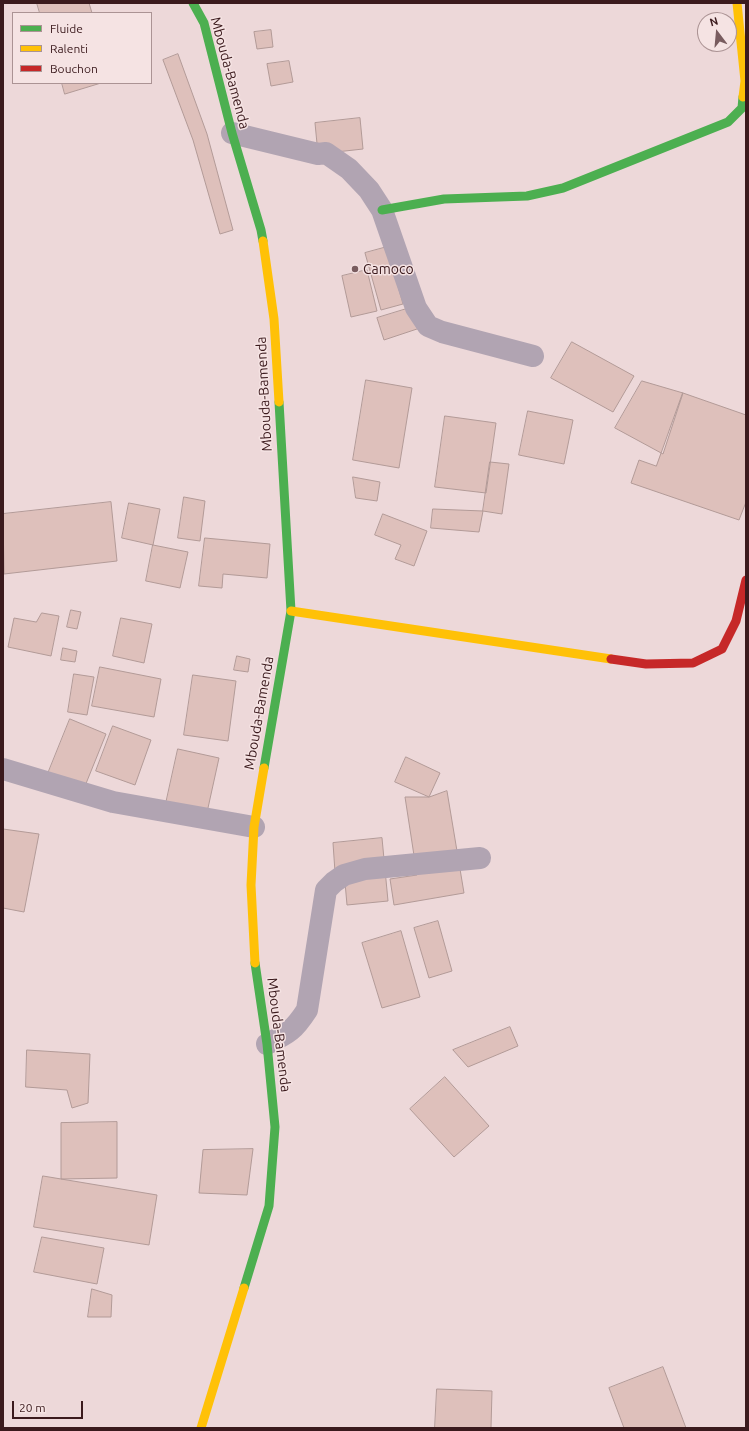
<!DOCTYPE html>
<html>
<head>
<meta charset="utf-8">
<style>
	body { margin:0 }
	#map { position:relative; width:749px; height:1431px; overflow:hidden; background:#edd8d9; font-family:Ubuntu,sans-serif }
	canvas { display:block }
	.frame { position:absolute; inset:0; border:4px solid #3b1a1d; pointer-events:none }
	.legend { position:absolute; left:12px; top:12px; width:140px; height:72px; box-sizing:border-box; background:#f5e3e3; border:1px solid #ab9394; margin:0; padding:5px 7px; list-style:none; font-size:12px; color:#3b1a1d }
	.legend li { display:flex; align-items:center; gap:8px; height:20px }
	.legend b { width:20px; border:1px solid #ab9394 }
	.north { position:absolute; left:697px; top:12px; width:40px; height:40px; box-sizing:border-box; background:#f5e3e3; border:1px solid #ab9394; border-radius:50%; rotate:344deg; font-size:11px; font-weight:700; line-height:16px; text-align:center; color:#3b1a1d }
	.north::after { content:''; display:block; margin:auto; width:14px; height:18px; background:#795c5f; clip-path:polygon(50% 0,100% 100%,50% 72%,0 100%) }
	.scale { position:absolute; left:12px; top:1401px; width:71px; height:18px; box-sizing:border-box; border:2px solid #3b1a1d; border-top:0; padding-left:5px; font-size:12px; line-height:14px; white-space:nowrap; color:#3b1a1d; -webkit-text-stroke:3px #f5e3e3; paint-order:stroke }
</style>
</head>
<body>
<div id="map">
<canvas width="749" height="1431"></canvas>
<div class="frame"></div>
<ul class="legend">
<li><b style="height:5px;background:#4caf50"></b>Fluide</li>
<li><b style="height:5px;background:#ffc107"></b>Ralenti</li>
<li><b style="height:5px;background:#c62828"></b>Bouchon</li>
</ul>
<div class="north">N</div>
<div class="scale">20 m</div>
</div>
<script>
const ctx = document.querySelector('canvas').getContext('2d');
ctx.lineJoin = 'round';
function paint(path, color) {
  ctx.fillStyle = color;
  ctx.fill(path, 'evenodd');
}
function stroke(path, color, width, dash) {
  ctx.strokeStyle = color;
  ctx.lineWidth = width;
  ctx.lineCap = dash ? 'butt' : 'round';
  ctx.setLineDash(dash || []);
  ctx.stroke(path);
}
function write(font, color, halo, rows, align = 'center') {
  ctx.font = font + ' Ubuntu,sans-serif';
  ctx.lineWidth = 3;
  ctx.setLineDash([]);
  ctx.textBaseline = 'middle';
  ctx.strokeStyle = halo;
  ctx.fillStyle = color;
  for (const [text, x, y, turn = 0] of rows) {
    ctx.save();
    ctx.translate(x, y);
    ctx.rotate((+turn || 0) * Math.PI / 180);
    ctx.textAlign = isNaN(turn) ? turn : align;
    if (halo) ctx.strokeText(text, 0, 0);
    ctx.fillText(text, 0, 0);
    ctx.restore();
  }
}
const building = new Path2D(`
	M37,3H89L92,13H40Z
	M271,30L273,47L257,49L254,32Z
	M178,54L207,134L233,230L220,234L193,140L163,60Z
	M289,61L293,82L271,86L267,64Z
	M62,83H101L65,94Z
	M360,118L363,149L318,154L315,123Z
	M387,247L403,304L381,310L365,253Z
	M367,270L377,311L351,317L342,276Z
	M413,307L420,328L384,340L377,318Z
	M572,342L634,376L613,412L551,378Z
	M366,380L412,388L399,468L353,460Z
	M642,381L683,393L663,454L615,428Z
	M683,393L746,415V502L739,520L631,483L639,460L656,466Z
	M528,411L573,420L564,464L519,455Z
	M445,416L496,423L486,493L435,487Z
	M490,462L509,464L502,514L483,511Z
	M353,477L380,482L377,501L356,498Z
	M184,497L205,501L200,541L178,538Z
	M111,502L117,561L4,574L3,514Z
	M129,503L160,509L153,545L122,538Z
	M433,509L483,511L479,532L431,528Z
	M383,514L427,531L414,566L395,559L401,545L375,535Z
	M205,538L270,544L267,578L223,574L222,588L199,586Z
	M153,545L188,552L180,588L146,581Z
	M71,610L81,612L77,629L67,627Z
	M42,613L59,616L51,656L8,647L14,618L36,622Z
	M121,618L152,624L144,663L113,656Z
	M63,648L77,651L75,662L61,660Z
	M237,656L250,659L248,672L234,670Z
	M100,667L161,679L154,717L92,706Z
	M74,674L94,677L87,715L68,712Z
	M193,675L236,681L228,741L184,735Z
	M70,719L106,734L83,791L47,776Z
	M113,726L151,740L135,785L96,771Z
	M178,749L219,758L206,817L165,808Z
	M406,757L440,773L429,797L395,782Z
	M447,791L464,893L394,905L390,879L417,875L405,797H429Z
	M3,829L39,834L24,912L3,908Z
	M382,838L388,901L347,905L344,871L335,872L333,843Z
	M438,921L452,971L429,978L414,928Z
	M401,931L420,997L382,1008L362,943Z
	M510,1027L518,1046L468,1067L453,1050Z
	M27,1050L90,1054L88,1103L72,1108L67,1090L26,1087Z
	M445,1077L489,1126L454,1157L410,1109Z
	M117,1122V1178L61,1179V1123Z
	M253,1149L247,1195L199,1193L203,1150Z
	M43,1176L157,1195L149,1245L34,1227Z
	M42,1237L104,1248L97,1284L34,1272Z
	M92,1289L112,1295L111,1317H88Z
	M663,1367L686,1428H624L609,1388Z
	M437,1389L492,1391L491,1428H435Z`);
paint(building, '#dec0bb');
stroke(building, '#b29a97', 1);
stroke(new Path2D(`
	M232,133L318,154L326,153L349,169L369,190L382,210L416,308L428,326L442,332L533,356
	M3,769L113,802L254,827
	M267,1044C289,1033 294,1030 307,1010L326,890L334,882L344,875L365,869L480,858`), '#b1a4b2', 22);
stroke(new Path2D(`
	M193,3L204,23L232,133L261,230L263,241
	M382,210L444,199L527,196L563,188L728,122L742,108L743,97
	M264,768L291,611L279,402
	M244,1288L269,1206L275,1127L267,1044L255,963`), '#4caf50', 9);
stroke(new Path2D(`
	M737,3L745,81L743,97
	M263,241L274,319L279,402
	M291,611L611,659
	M255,963L251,885L254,827L264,768
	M201,1428L244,1288`), '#ffc107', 9);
stroke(new Path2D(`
	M611,659L646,664L693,663L722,649L736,621L746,580`), '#c62828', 9);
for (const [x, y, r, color] of [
	[355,269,4,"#795c5f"]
]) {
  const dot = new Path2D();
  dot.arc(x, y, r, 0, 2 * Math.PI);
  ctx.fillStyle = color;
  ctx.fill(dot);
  stroke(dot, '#f5e3e3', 1.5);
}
write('14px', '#3b1a1d', '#f5e3e3', [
	["Mbouda-Bamenda",230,73,75],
	["Mbouda-Bamenda",264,394,-93],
	["Mbouda-Bamenda",259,713,-80],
	["Mbouda-Bamenda",279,1035,83]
]);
write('14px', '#3b1a1d', '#f5e3e3', [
	["Camoco",363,269]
], 'left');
</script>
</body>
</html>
